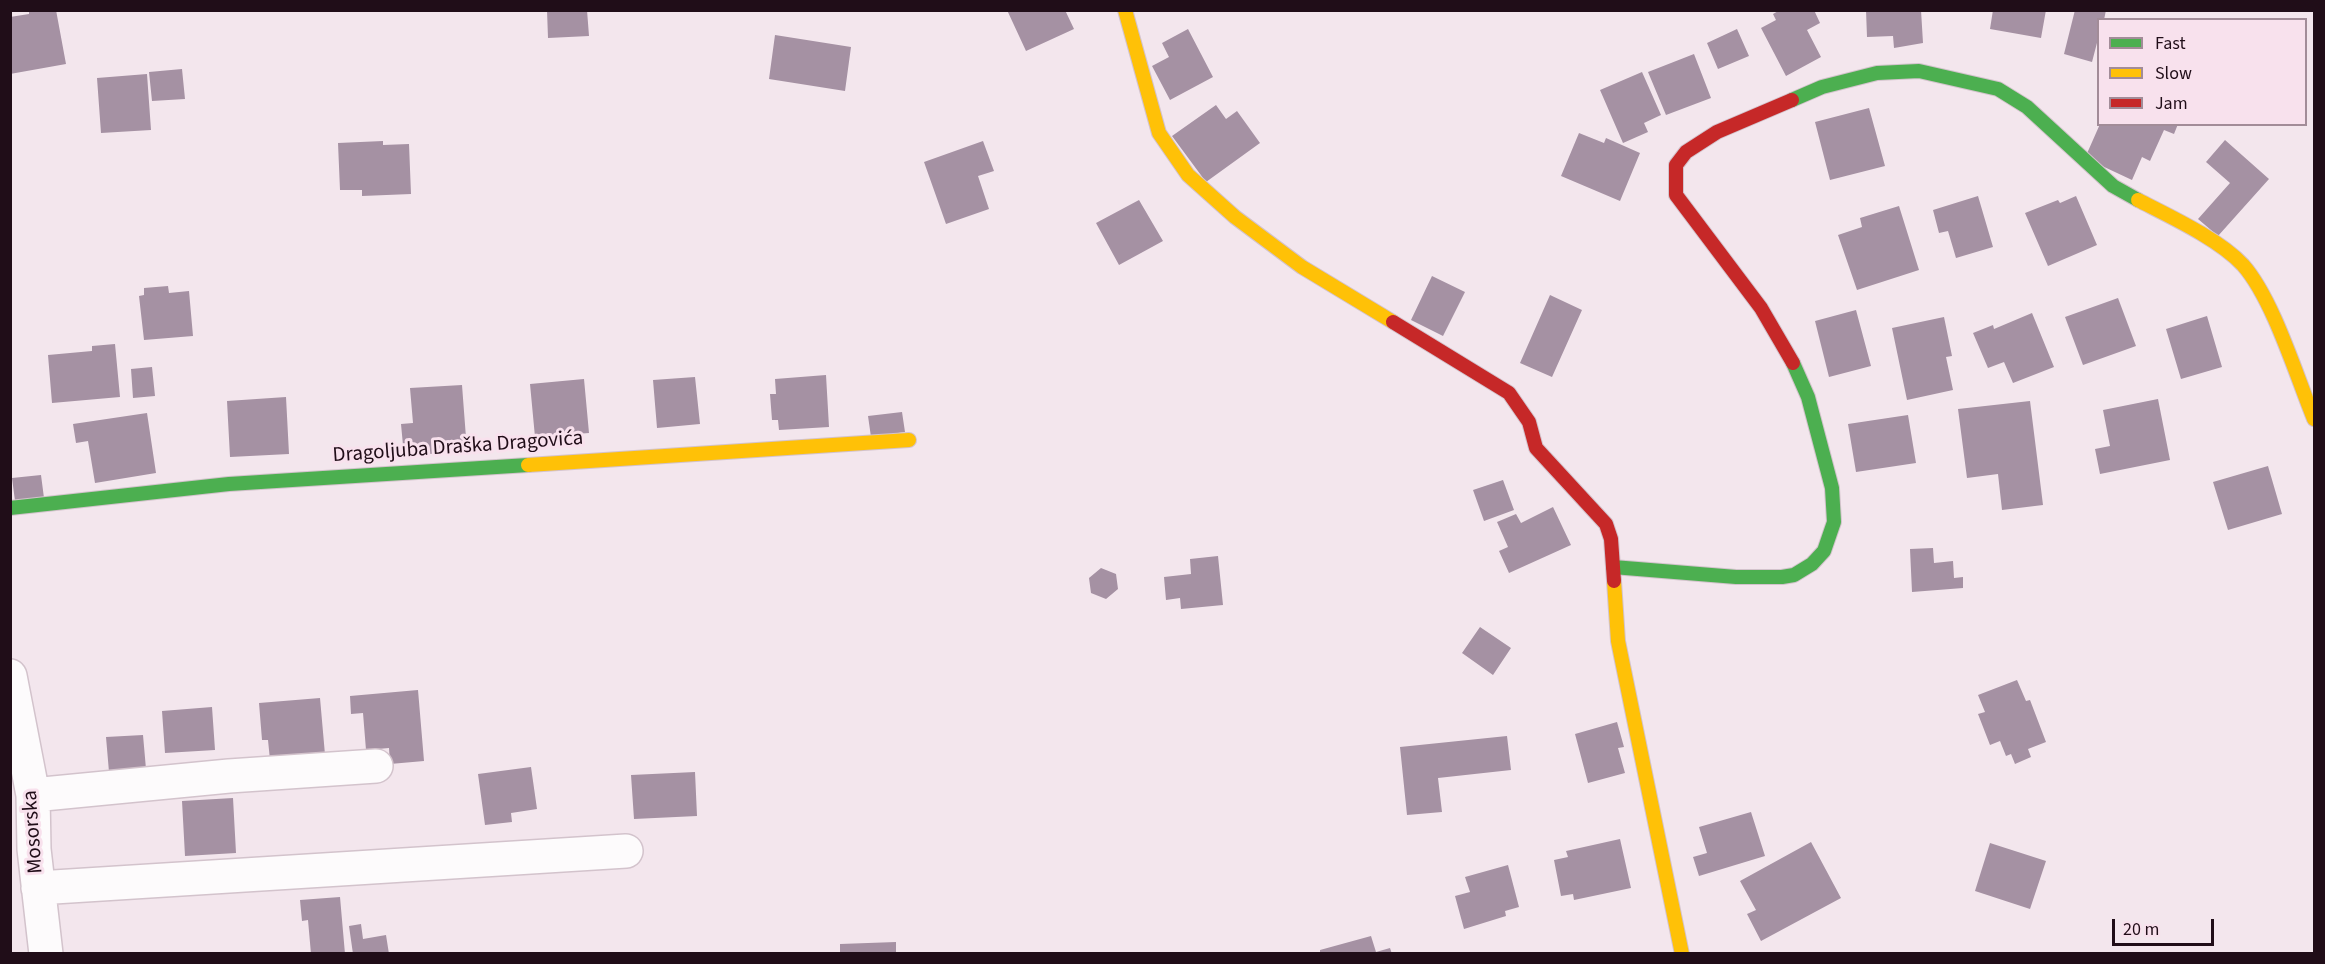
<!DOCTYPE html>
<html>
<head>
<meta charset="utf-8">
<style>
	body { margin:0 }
	#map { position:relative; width:2325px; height:964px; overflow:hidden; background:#f3e6ed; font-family:"Source Sans 3",sans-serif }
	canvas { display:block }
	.frame { position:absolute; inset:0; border:12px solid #200d18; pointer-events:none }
	.legend { position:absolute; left:2097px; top:18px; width:210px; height:108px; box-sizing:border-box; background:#f8e1ed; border:2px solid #a28c98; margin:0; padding:8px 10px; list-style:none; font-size:18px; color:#200d18 }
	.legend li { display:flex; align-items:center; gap:12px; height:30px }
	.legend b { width:30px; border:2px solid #a28c98 }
	.scale { position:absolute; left:2112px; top:919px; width:102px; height:27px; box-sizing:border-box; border:3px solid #200d18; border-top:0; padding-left:8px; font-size:18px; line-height:21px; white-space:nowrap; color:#200d18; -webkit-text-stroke:4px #f8e1ed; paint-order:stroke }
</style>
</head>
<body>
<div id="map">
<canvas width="2325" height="964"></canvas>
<div class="frame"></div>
<ul class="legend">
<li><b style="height:8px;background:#4caf50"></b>Fast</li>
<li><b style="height:8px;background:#ffc107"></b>Slow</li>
<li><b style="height:8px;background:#c62828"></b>Jam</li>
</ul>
<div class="scale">20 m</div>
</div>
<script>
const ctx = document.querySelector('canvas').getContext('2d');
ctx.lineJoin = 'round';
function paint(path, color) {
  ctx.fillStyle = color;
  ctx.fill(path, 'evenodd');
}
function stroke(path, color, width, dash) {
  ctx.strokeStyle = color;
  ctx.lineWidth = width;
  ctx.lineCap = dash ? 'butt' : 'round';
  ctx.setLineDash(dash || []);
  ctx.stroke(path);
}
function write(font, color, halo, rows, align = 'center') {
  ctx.font = font + ' "Source Sans 3",sans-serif';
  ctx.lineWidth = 6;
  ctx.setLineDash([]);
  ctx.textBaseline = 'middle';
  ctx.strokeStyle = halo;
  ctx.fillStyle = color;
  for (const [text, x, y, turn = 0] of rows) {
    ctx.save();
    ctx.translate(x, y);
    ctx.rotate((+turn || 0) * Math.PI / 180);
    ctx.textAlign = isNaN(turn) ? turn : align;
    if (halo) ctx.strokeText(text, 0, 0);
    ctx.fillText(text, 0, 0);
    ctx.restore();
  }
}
paint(new Path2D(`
	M29,10H56L66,64L10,74V17L29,14Z
	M547,10H587L589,36L548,38Z
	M1007,10H1065L1074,29L1026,51Z
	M1780,10H1814L1820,23L1807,30L1821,57L1786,76L1761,28L1776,20L1773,14Z
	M1866,10H1921L1923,43L1894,48L1893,36L1867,37Z
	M1993,10H2046L2041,38L1990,29Z
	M2075,10H2106L2104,20H2098V39L2092,62L2064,54Z
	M1188,29L1213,77L1170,100L1152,66L1169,57L1162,43Z
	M1737,29L1749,56L1718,69L1707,43Z
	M775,35L851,47L845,91L769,79Z
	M1694,54L1711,98L1666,115L1648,72Z
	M182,69L185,99L152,101L149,72Z
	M1642,72L1661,115L1644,123L1648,132L1623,143L1600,90Z
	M147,74L151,130L101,133L97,78Z
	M1216,105L1226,119L1237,111L1260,143L1206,182L1172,136Z
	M1869,108L1885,166L1830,180L1815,122Z
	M2100,124H2178L2174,134L2164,130L2150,161L2142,157L2132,180L2085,158Z
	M1579,133L1604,143L1606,138L1640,153L1620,201L1561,176Z
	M2225,140L2269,179L2218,236L2198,219L2230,183L2206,162Z
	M383,141V145L409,144L411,194L362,196V190H340L338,143Z
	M983,141L994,171L978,176L989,209L946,224L924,162Z
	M1978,196L1993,247L1956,258L1948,231L1939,233L1933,210Z
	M2076,196L2097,245L2048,266L2025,213L2058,200L2060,203Z
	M1139,200L1163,241L1119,265L1096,223Z
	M1899,206L1919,270L1857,290L1838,235L1862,227L1860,218Z
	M1432,276L1465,292L1443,336L1411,320Z
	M168,286L169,293L189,291L193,336L144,340L139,296L144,295V288Z
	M1550,295L1582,310L1552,377L1520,363Z
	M2118,298L2136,346L2083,365L2065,317Z
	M1856,310L1871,366L1829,377L1815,321Z
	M2032,313L2054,367L2013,383L2004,362L1988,368L1973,333L1993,325L1994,329Z
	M2207,316L2222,367L2181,379L2166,329Z
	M1944,317L1952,356L1946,357L1953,390L1907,400L1892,328Z
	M115,344L120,397L52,403L48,355L92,351V346Z
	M152,367L155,396L133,398L131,369Z
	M826,375L829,427L779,430L778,420H772L770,394H776L775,379Z
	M695,377L700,424L657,428L653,380Z
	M584,379L589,433L535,437L530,384Z
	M462,385L467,451L404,456L401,424L413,423L410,388Z
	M286,397L289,454L230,457L227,401Z
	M2158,399L2170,460L2100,474L2095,449L2110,446L2103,410Z
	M2030,401L2043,505L2002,510L1998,474L1967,478L1958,409Z
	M902,412L905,432L871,437L868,416Z
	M147,413L156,473L95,483L88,441L76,443L73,424Z
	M1908,415L1916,463L1856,472L1848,424Z
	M2268,466L2282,514L2228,530L2213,482Z
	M41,475L44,498L15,501L12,478Z
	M1503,480L1514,510L1484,521L1473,490Z
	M1553,507L1571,545L1509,573L1499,551L1508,547L1497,522L1516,514L1521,523Z
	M1933,548L1934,563L1953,561L1954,578L1963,577V588L1912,592L1910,549Z
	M1218,556L1223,605L1181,609L1180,598L1166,600L1164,577L1191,574L1190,559Z
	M1101,568L1116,574L1118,589L1106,599L1091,593L1089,578Z
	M1480,627L1511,648L1493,675L1462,653Z
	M2017,680L2026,701L2030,700L2046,742L2028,749L2031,757L2015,764L2011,754L2006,756L2000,741L1990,745L1978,714L1985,712L1978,695Z
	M418,690L424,761L390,764L389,748L366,750L363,713L351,714L350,696Z
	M320,698L326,766L271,770L268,740H262L259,703Z
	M212,707L215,750L165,753L162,711Z
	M1617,722L1624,747L1618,748L1625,773L1588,783L1575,734Z
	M143,735L146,769L109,772L106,737Z
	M1507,736L1511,770L1438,778L1442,812L1407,815L1400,747Z
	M531,767L537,809L511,813L512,822L485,825L478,774Z
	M695,772L697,816L634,819L631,775Z
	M233,798L236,853L185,856L182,801Z
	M1751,812L1765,856L1699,876L1693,857L1707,853L1699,827Z
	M1620,839L1631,888L1574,900L1573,894L1561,896L1554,860L1568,857L1566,851Z
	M1811,842L1841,898L1761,941L1747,914L1756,910L1740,881Z
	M1990,843L2046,861L2030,909L1975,891Z
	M1508,865L1519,907L1505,911L1506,916L1464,929L1455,896L1470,892L1465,877Z
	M340,897L345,954H311L308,920L302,921L300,900Z
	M361,924L363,939L386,935L389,954H353L349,926Z
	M1371,936L1376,952L1390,948L1392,954H1320V950Z
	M896,942V954H840V944Z`), '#a591a3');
const street = new Path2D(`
	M10,676L33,795L34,849L46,954
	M33,795L229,776L376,766
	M38,888L626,851`);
const fast = new Path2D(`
	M1792,100L1822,87L1877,73L1919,71L1998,89L2027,107L2113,186L2138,200
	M10,508L229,484L528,465
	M1613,567L1736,577H1782L1794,575L1812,564L1824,551L1834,522L1832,488L1808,397L1793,363`);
const slow = new Path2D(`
	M1125,10L1159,133L1188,175L1235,217L1302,267L1393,322
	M2138,200C2169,216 2219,239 2243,265C2273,299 2296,375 2314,419
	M528,465L909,440
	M1614,581L1618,641L1682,954`);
const jam = new Path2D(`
	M1792,100L1717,132L1686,152L1676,165V195L1761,308L1793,363
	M1393,322L1509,393L1529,422L1536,448L1606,524L1611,539L1614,581`);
stroke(street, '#d3c3cc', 36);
stroke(fast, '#d3c3cc', 16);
stroke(slow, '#d3c3cc', 16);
stroke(jam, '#d3c3cc', 16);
stroke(street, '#fdfbfc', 33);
stroke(fast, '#4caf50', 14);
stroke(slow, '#ffc107', 14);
stroke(jam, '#c62828', 14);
write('21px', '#200d18', '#f8e1ed', [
	["Dragoljuba Draška Dragovića",458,448,-4],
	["Mosorska",34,832,-94]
]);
</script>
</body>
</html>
